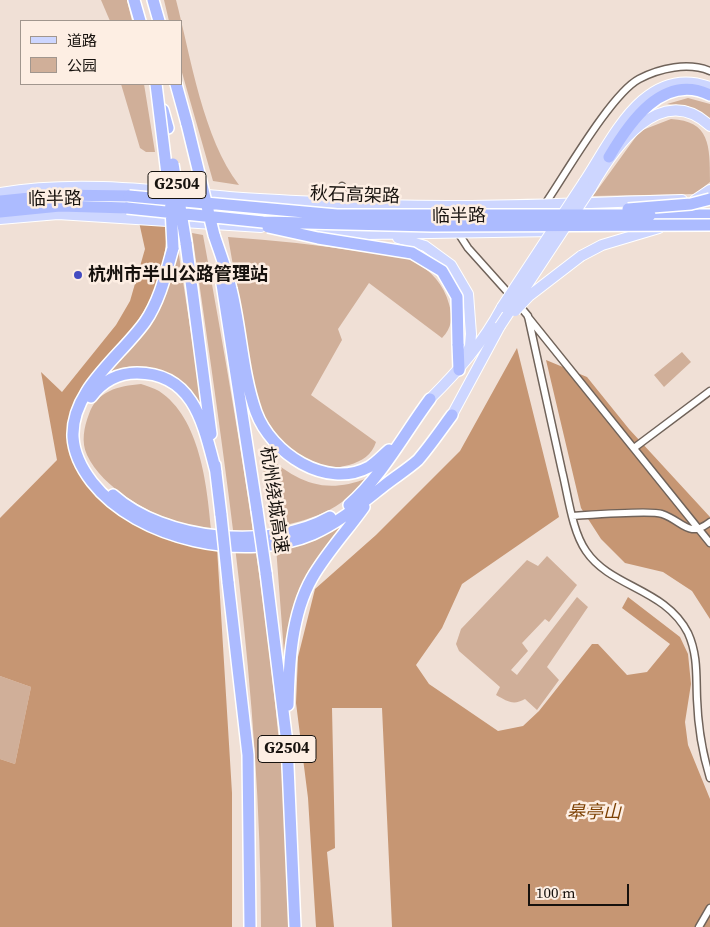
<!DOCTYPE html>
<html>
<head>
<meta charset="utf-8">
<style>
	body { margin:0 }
	#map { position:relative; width:710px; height:927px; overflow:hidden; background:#f0e0d6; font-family:"Source Serif 4","Noto Sans SC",serif }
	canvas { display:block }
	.legend { position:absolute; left:20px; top:20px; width:162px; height:65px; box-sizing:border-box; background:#fdeee3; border:1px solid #a1968e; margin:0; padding:6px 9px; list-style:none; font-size:15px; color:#17120e }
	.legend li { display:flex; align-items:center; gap:10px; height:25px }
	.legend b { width:25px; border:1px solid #a1968e }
	.scale { position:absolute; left:528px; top:884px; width:101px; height:22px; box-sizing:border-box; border:2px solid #17120e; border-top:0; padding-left:6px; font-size:15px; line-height:18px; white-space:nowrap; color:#17120e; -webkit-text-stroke:4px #fdeee3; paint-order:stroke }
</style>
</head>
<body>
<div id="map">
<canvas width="710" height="927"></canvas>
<ul class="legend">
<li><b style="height:6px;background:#cdd6ff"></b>道路</li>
<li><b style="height:14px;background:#d0af99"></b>公园</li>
</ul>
<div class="scale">100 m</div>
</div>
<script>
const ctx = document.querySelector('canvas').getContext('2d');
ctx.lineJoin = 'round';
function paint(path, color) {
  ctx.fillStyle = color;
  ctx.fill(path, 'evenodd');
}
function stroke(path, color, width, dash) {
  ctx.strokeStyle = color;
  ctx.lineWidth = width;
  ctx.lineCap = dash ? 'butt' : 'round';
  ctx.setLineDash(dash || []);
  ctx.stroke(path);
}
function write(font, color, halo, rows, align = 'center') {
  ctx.font = font + ' "Source Serif 4","Noto Sans SC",serif';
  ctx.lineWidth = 5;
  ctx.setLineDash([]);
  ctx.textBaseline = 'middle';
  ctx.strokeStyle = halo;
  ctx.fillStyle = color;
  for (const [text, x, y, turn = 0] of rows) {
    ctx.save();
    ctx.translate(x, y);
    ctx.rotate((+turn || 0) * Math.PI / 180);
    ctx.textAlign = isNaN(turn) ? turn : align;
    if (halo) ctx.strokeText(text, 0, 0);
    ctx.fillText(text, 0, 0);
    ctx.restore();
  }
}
paint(new Path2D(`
	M101,0H127L132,21H110Z
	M164,0H176C191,58 203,138 239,185L213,181L181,69V21H169Z
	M121,84H144L155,152H146L140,148Z
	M688,98L710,104V119L688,106L667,104Z
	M671,119C710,121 710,145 710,182L695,194L593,196L640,131Z
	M192,233L203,235C245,463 283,695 292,927H261C261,695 225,463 192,233Z
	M228,237C274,240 319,245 365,252C379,254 400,254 413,261C431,270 444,285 449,304C453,317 452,328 442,338L369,283L338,329L342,340L311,395L376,442C372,455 362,461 349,465C302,478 275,438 257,402Z
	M178,249L203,411C185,381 158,360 122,368C114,370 107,376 100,379L153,318L165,296Z
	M682,352L691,362L664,387L654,375Z
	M141,384C147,386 154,388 159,391C200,418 207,485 211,529C202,528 193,528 184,525C151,515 102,488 87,455C81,442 84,427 89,414C97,391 118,386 141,384Z
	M261,451C296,481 322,496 368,478C340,511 312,520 271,528Z
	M343,523C324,549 304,576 294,607C290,622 288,638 284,653L276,547Z
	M547,556L577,585L549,622L545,619L522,643L528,651L511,670L517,675L577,597L588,607L547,667L559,680L537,710L525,699C513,706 507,701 496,695L500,687L459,651L456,644L461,629L527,560L538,566Z
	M0,676L31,687L15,764L0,759Z`), '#d0af99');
paint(new Path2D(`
	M139,222L167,225C166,277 148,313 114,352C104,364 89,376 82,389C45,456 94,507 154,534C172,542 197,544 217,548L232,793V927H0V759L15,764L31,687L0,676V518L57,460L41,372L62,392L116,325L130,301L145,249Z
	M517,348L559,517L462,584L442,628L416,665L429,684L498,731L523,726L539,711L592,644H598L627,675L647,672L670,644L622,608L628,597L680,637L688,654L691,684L685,722L688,745L710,799V927H392L382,708H332L335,848L327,852L334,927H316L308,798L296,703L298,657L315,589L376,535L460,451Z
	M546,360L587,377L629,429L710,517V619L692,591L663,572L625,563L601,539L581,508Z`), '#c69673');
const street = new Path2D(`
	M341,204L342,186
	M545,204C565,175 611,94 639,79C660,68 688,62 710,71
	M457,231L468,248L511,296
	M518,304L528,316C539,368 551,419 562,471C568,495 572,531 586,551C611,588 665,588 688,633C698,655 696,676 697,699C698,726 702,752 710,778
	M528,317L710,543
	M634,448L710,391
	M572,516C589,515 651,510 662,514C683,521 688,539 710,522
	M699,927L710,908`);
const primary = new Path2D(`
	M584,182C613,138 645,63 710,87
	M591,188C613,149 661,79 710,126
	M0,193C75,180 154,190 229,197C266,200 302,201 338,203C453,210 567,203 682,200
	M695,200L710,190
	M0,219L58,214L261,227
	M295,229L367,234L555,231
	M398,238L425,246L451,265L468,294L471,334L470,346L459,370
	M581,256L602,245L659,228
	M430,399C458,371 483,343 502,307
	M452,415L500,326`);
const highway = new Path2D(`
	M134,0L140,21
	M153,0L159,21
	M176,84L187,124
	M163,110L168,128
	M609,157C629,123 663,72 710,95
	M0,201L59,195L129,196
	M0,212L60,206L127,208
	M650,215H710
	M214,235C220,253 227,271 231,289C241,329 242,373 256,412C271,453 326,490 369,467C376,463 383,455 389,450
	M186,243L211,434
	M173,248C166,273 160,300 145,322C120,357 71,390 73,437C74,454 82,469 92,482C137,540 246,563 313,534C340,522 362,503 385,485C395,477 408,469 418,460C430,446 441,430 452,415
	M220,271L257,510
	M458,344L459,370
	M91,397C102,382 118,373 137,373C195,373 204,427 216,472
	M215,465L221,515
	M113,495C164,541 270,551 330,517
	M349,505C382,476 404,434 430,399
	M266,573L287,743L295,927
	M228,582L248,755L250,927
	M288,705C289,664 291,615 312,578C327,552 347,531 364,507`);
stroke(street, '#70635a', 9);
stroke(primary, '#fff', 12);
stroke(highway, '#fff', 14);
stroke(street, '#fff', 6);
stroke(primary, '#cdd6ff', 10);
stroke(highway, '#acbbff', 11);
const primaryBridge = new Path2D(`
	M502,307L584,182
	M515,311L529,296L581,256
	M500,326L591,188`);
const highwayBridge = new Path2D(`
	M156,84L171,207L173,248
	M187,124L214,235
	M173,164L186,243
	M129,196L337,215H650
	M127,208L263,222L432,226L710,225
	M628,209L691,204L710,199
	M268,227L318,238L412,253L442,271L457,297L458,344
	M257,510L266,573
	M221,515L228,582`);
stroke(primaryBridge, '#fff', 12, []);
stroke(highwayBridge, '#fff', 14, []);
stroke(primaryBridge, '#cdd6ff', 10);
stroke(highwayBridge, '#acbbff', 11);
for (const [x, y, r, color] of [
	[78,275,5,"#444cc1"]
]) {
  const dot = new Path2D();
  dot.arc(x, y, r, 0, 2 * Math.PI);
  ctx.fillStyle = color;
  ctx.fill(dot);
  stroke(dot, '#fdeee3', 2);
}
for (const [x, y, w] of [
	[177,185,58],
	[287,749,58]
]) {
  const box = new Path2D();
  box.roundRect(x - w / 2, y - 13.5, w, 27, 4);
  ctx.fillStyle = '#fdeee3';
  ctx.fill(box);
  stroke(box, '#17120e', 1);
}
write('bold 16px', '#17120e', null, [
	["G2504",177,185],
	["G2504",287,749]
]);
write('18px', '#17120e', '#fdeee3', [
	["秋石高架路",355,196,2],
	["临半路",55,200,-1],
	["临半路",459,217,-1],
	["杭州绕城高速",273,500,82]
]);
write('bold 18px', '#17120e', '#fdeee3', [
	["杭州市半山公路管理站",88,275]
], 'left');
write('italic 18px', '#7d4104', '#fdeee3', [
	["皋亭山",594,813]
]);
</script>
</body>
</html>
